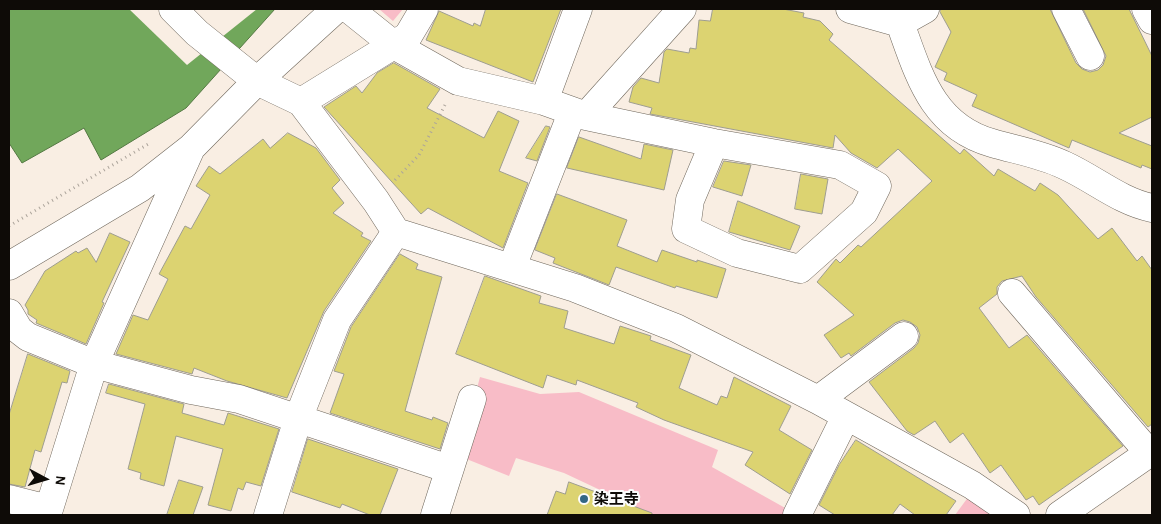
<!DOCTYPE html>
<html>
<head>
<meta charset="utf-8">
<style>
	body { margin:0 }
	#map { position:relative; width:1161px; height:524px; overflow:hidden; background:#f9eee3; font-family:"Alegreya Sans",sans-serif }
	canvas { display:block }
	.frame { position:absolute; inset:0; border:10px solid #0e0b07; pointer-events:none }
	.north { position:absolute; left:20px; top:454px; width:50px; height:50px; -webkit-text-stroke:4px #fdfdfd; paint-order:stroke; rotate:96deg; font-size:14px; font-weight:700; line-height:20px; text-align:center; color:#0e0b07 }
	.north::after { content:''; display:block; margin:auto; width:18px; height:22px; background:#0e0b07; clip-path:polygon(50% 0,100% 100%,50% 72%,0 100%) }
</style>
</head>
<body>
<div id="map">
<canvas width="1161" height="524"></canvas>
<div class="frame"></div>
<div class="north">N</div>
</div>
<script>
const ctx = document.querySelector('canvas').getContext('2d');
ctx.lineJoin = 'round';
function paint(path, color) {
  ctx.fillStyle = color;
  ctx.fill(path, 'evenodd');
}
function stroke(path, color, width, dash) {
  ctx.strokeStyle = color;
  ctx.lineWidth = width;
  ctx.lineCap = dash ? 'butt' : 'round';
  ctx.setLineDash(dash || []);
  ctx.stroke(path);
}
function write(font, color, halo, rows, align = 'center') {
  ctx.font = font + ' "Alegreya Sans","Noto Sans JP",sans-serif';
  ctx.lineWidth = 4;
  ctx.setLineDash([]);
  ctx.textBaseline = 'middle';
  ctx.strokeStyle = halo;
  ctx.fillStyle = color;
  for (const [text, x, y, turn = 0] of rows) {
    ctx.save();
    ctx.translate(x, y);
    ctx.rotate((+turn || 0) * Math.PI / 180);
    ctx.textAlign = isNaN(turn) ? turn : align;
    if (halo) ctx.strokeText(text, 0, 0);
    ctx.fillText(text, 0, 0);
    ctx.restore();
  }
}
paint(new Path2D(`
	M379,9H403L393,21Z
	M480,377L540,394L579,392L718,450L712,467L787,509L785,515H626L630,504L564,473L516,458L509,476L459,456Z
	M969,496L996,515H955Z`), '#f8bcc7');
const water = new Path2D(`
	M9,9H275L186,108L101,160L84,128L22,163L9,143Z`);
paint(water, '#71a75b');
stroke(water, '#537842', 1);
paint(new Path2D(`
	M129,9H257L187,65Z`), '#f9eee3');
const building = new Path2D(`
	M486,9H561L533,82L426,40L439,11L473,26L474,23L480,26Z
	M713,9H783L804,13L803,17L820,21L833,34L829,40L960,154L964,149L994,176L998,169L1035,191L1040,183L1058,195L1098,239L1112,228L1137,261L1142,256L1152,270V424L1148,427L1036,297L1022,276L1002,281L997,287V294L979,308L1009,348L1027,335L1123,446L1039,505L1033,496L1026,500L1001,465L990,473L963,433L950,443L935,421L914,435L907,431L869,382L914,348L918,343L920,335L917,327L910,322L903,320L895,323L851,356L849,353L841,358L824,335L854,315L817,282L836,259L840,263L858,245L861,247L932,181L898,149L877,168L851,153L835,135L833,148L650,114L652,108L629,102L633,87L641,78L659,83L664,52L667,49L689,53L690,48L696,49L699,20L710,21Z
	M941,9H1050L1076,63L1082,69L1090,72L1098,70L1103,65L1106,56L1083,9H1129L1152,56V117L1119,133L1152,146V169L1142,165L1141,168L1072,140L1069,148L972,106L977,95L944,80L947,73L935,67L951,32L940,12Z
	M394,63L440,89L427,108L484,138L498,111L519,121L499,171L528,183L503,248L428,208L421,214L324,107L356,86L362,93L377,73Z
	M546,126L550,127L537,161L526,158Z
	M288,133L316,148L340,180L332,188L344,203L333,213L363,233L361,236L371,241L324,311L287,398L227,381L194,368L192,374L116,354L133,315L148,320L168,279L159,274L185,226L191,229L210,195L196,186L209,166L220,174L263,139L270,148Z
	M579,137L641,159L644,144L673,150L664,190L567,168Z
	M724,161L751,165L742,196L713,187Z
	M801,174L828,179L822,214L795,209Z
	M557,194L627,220L617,246L657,262L662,250L697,262V260L726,269L717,298L676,286L675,288L616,267L609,285L553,263L555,258L535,250Z
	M738,201L800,226L790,250L729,232Z
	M110,233L130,242L102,302L104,303L86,344L36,323L37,320L28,314V310L25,305L45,271L76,251L78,253L87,248L96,262Z
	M400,254L418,264L416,269L442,277L405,411L432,420L433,417L448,423L440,449L330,413L344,374L334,371L351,327Z
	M485,276L541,296L539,303L568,311L564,328L614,344L620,326L651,336L650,340L691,355L679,388L717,405L721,396L727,398L734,377L791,406L779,430L812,450L790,494L745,465L753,452L664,420L636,407L638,403L577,380L576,385L547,375L543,388L456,354Z
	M28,354L70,371L67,383L62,382L41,452L35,450L25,487L9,484V415Z
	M109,384L184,404L182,413L224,425L228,413L279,429L261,486L246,482L243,490L238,488L231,511L208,505L223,449L176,436L164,486L140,479L141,473L128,469L145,404L106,393Z
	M308,439L398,469L380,515H370L342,504L340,508L292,492Z
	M856,440L943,493L956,501L946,515H915L900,504L892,515H835L819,505L839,465Z
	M179,480L203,487L193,515H167Z
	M569,482L652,513V515H547L556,491L565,494Z`);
paint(building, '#dcd371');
stroke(building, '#9e9d90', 1);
const minor = new Path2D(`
	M173,9L197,33L257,81L301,102L376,201L396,232L575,288L676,328L818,400L972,485L1016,515
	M349,9L394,45L458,81L544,101L586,116L714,143L840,165L877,186L864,212L800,269L737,253L686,229L690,200L714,143
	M850,9L900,23C919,75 932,126 992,143C1016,150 1041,154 1064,165C1095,179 1119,201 1152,208
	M1066,9L1090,56
	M1146,9L1152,20
	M900,23L925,9
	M544,101L578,9
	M301,102L408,36L424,9
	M586,116L682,9
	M9,266L140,188L191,148L257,81L336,9
	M512,267L572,113
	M1012,293L1149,453
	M9,313L19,330L28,337L94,364L191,390L239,399L449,469
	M818,400L904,336
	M9,499L49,509L94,364L191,148
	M268,515L298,419L337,320L396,232
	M435,515L472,399
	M797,515L846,416
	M1060,515L1152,451`);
stroke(minor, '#6f675c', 29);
stroke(new Path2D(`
	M395,180L419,155L445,105
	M9,226L150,143`), '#aca49b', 3, [1, 4]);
stroke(minor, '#fff', 28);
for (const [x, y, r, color] of [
	[584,499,5,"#336784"]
]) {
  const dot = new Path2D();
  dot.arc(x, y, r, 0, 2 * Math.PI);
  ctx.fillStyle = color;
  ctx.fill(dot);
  stroke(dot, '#fdfdfd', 2);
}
write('bold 15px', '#0e0b07', '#fdfdfd', [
	["染王寺",594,499]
], 'left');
</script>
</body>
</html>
